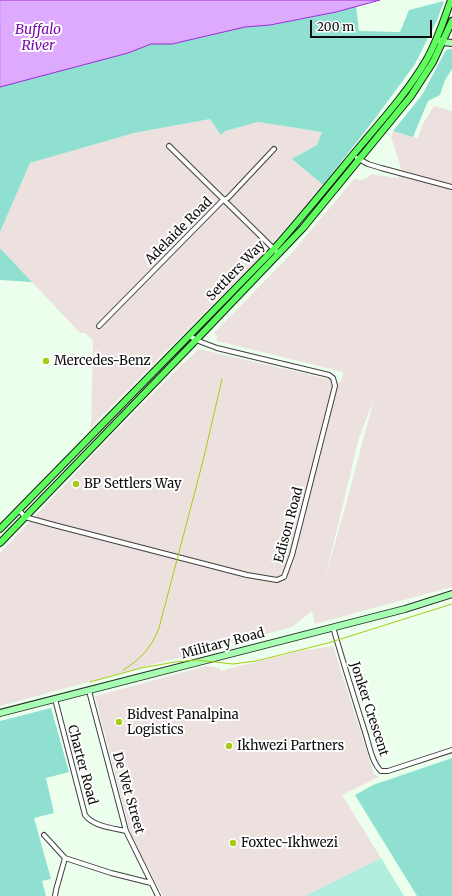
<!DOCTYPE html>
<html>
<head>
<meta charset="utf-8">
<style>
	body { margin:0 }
	#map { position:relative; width:452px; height:896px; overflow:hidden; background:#ecffed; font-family:Merriweather,serif }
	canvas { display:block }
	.scale { position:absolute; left:310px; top:20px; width:122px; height:18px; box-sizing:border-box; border:2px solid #0c0c0c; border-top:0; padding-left:5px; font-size:12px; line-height:14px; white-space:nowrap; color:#0c0c0c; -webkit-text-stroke:3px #fff; paint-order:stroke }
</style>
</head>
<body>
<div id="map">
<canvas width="452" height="896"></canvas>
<div class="scale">200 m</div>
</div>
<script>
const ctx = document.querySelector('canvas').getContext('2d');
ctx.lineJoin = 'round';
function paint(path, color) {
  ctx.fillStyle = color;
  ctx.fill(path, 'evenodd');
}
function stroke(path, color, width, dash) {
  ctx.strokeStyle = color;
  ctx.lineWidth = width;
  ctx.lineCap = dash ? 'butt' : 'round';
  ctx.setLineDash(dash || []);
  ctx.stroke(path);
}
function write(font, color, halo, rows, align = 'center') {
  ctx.font = font + ' Merriweather,serif';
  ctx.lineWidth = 4;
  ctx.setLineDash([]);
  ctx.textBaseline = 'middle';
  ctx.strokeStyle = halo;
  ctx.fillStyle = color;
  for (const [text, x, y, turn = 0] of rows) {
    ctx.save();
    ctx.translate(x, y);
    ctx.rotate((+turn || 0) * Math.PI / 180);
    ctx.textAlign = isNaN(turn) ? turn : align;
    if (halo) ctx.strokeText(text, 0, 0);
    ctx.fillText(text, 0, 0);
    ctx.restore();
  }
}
paint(new Path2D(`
	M434,106L452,111V587L315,624L312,611L292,627L0,706V553L110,437L175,371L199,349L341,382L343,372L217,341V336L214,333L291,254L353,180L356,178L359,180L365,179L372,174L398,178L401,168L391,137L393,131L418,138L422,125ZM374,399L347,500L325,579L359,438Z
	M210,119L225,131L258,122L322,132L317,145L292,159L323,185L265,252L91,427L93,340L85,333H80L0,248V232L30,163L134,133Z
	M333,646L374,774L379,777L342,795L381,858L305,896H163L131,836L95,696L206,666L220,668V671L300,651Z`), '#ede1df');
paint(new Path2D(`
	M381,858L404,896H305Z`), '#b1eedd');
paint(new Path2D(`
	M444,1L437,20L415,64L374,120L323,185L292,159L317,145L322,132L258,122L225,131L221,135L210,119L134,133L30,163L0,232V87L128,53L151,44H172L245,27L270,25L336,12L356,6L359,31L400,32L409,10Z
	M452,49V69L445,80L440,95L428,101L413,137L393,131L422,95L446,50Z
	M0,248L32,282L0,280Z
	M51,708L69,772L46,778L54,813L34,818L51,879L42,881L46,896H0V721Z
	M452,758V896H417L355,795L373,785Z`), '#8fe0d0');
const water = new Path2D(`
	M0,0H380L336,12L270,25L245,27L172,44H151L128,53L0,87Z`);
paint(water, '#ddaafd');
stroke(water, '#9c29dc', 1);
const street = new Path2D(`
	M169,146L279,254
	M357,158L368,164L381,168L452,187
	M99,326L223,200L228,198L274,149
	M19,510L25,517L54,525L247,575L277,580L284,577L292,555L335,386L333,378L329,375L217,348L196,340L189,335
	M333,627C343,662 354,697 365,732C369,744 372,763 381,771H388L452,750
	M89,691L126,831L158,896
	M55,699L85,815C94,827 113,828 126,831
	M44,835L65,858L111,873L151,883
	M55,896L56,890L65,858`);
const secondary = new Path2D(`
	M438,40L443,42L452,43
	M0,713L405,609L452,594`);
const primary = new Path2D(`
	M0,529L274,249C304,215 333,179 362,144C385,117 409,90 427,59C437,41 444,20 451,0
	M0,543L196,340L303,228L411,96L433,62L452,21`);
stroke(street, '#3f3f3f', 6);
stroke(secondary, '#2e2e2e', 8);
stroke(primary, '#1d1d1d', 8);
stroke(street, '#fff', 4);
stroke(secondary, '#a7ffb3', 6);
stroke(primary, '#5cff5c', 6);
stroke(new Path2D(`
	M123,670C140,660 152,647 159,628L204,457L222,379
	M90,682L141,668L175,662L196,660L233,664L256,661L328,643L452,604`), '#a8cb16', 1);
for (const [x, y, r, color] of [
	[46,361,4,"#a8cb16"],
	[76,484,4,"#a8cb16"],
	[119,722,4,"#a8cb16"],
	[229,746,4,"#a8cb16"],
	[233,843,4,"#a8cb16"]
]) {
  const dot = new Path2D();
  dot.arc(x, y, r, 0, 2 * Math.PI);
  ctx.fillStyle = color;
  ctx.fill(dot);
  stroke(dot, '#fff', 1.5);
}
write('13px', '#0c0c0c', '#fff', [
	["Adelaide Road",179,231,-45],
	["Settlers Way",236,271,-46],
	["Edison Road",289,525,-75],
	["Military Road",223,644,-15],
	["Jonker Crescent",369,709,72],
	["Charter Road",82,765,75],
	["De Wet Street",128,793,74]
]);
write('13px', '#0c0c0c', '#fff', [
	["Mercedes-Benz",54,361],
	["BP Settlers Way",84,484],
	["Bidvest Panalpina",127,715],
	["Logistics",127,730],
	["Ikhwezi Partners",237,746],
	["Foxtec-Ikhwezi",241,843]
], 'left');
write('italic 14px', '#7708ac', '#fff', [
	["Buffalo",38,30],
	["River",38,46]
]);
</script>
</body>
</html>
